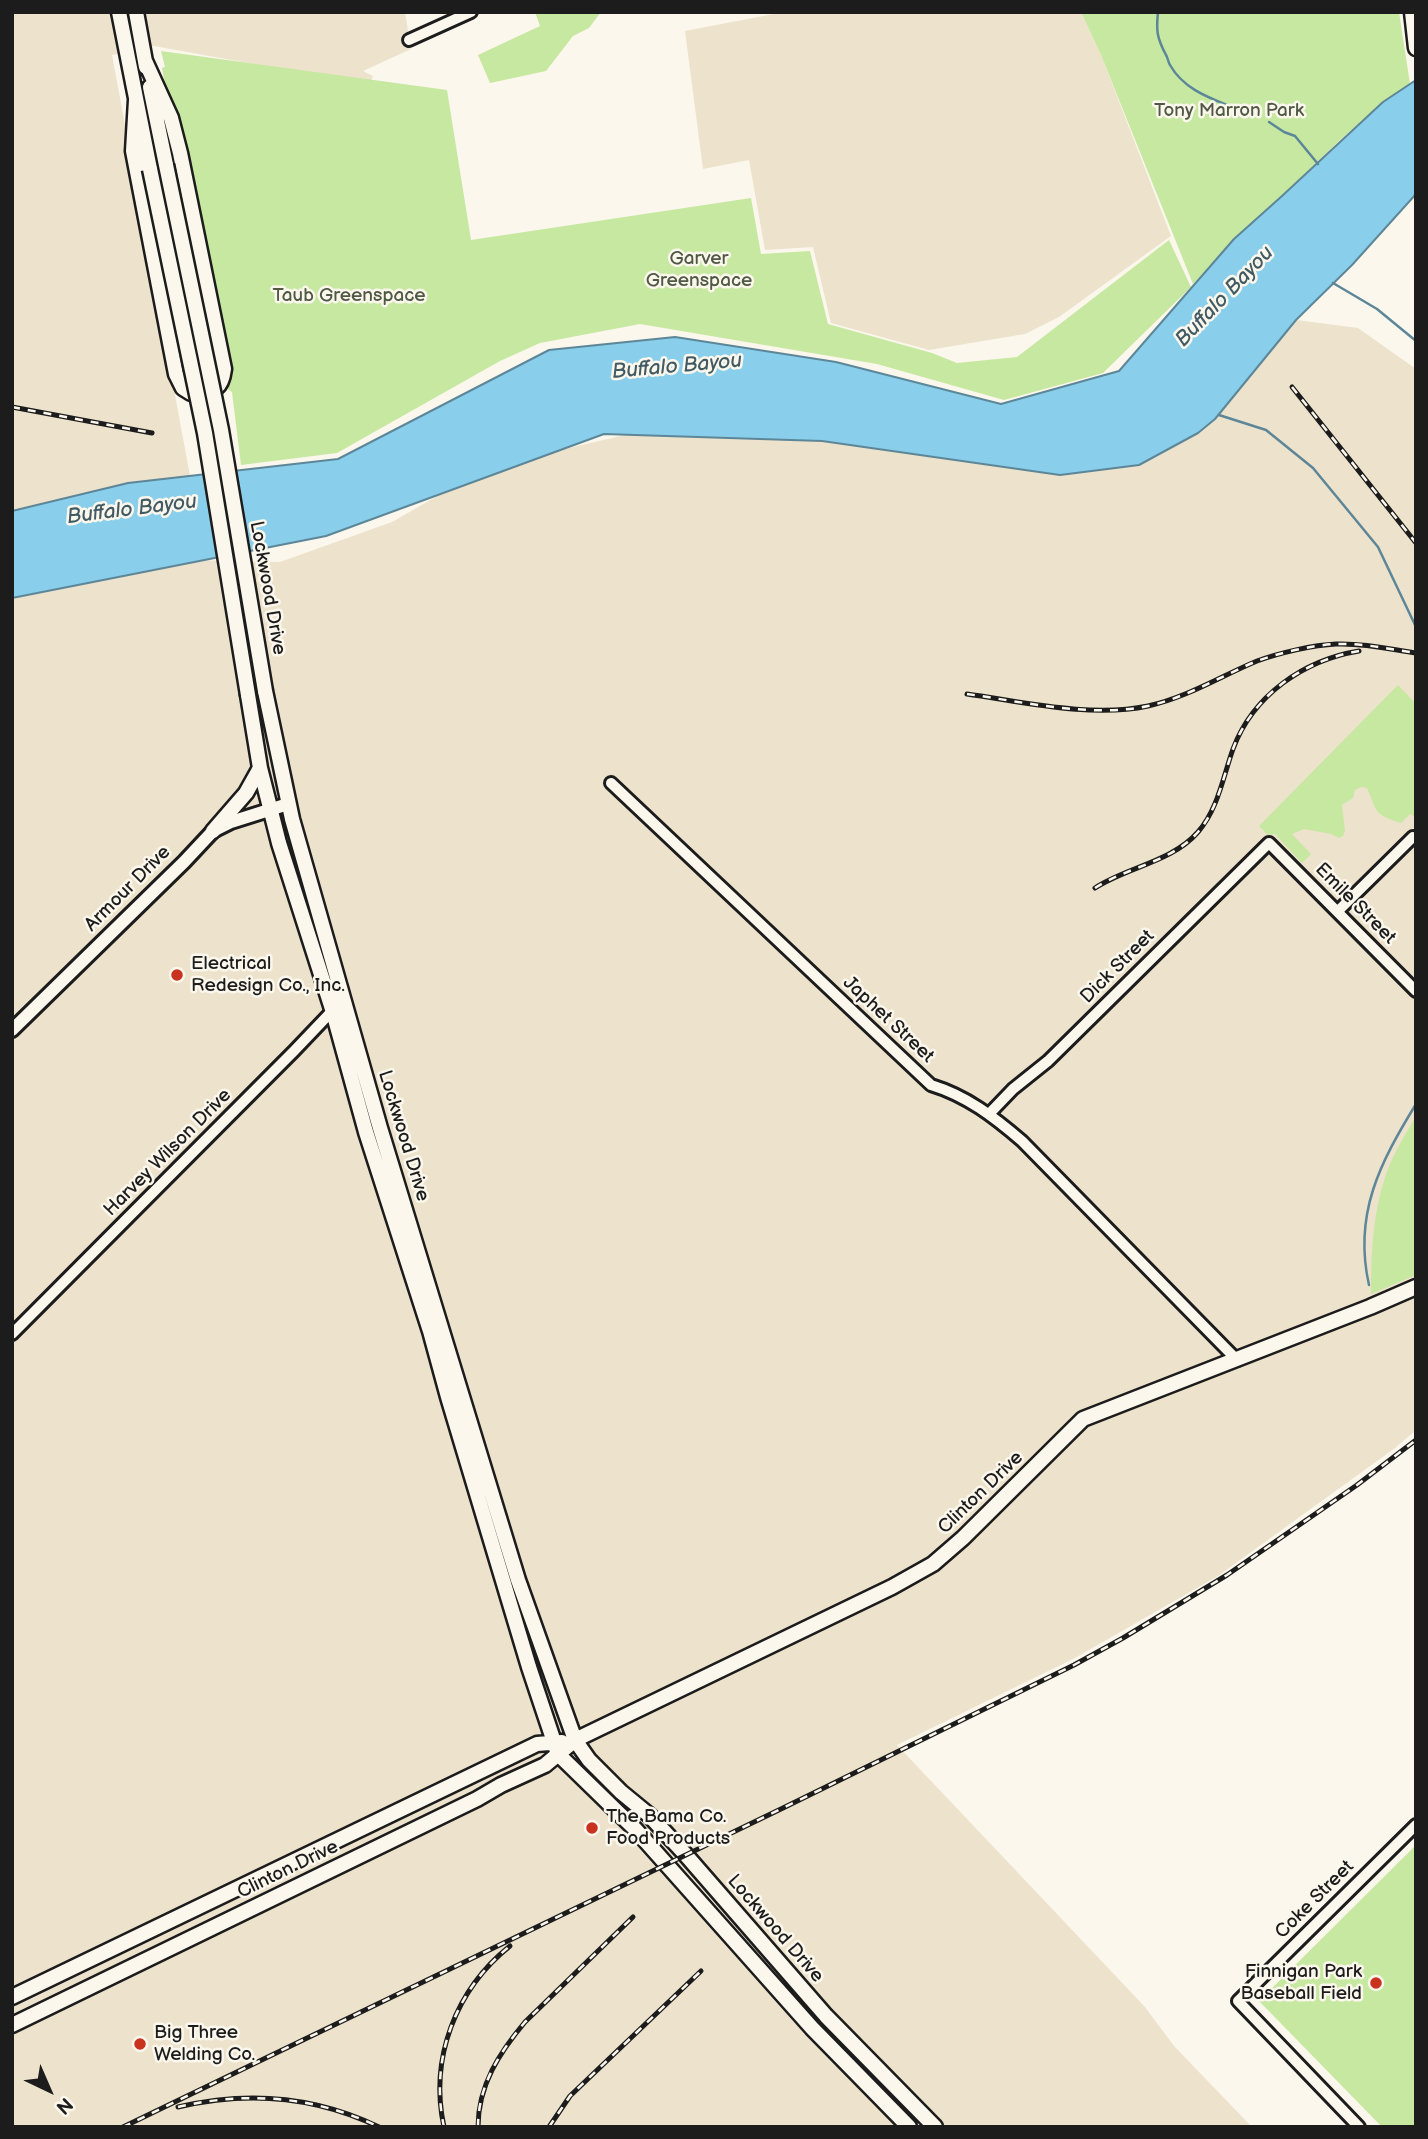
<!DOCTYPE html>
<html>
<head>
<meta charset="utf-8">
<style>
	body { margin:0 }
	#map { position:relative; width:1428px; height:2139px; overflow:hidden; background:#fbf7ec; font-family:"Balsamiq Sans",sans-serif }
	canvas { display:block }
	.frame { position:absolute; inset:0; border:14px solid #1c1c1c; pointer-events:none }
	.north { position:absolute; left:14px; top:2055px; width:70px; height:70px; -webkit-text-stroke:5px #fbf7ec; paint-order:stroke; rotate:136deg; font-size:19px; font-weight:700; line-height:28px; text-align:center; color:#1c1c1c }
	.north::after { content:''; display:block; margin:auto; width:24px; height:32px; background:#1c1c1c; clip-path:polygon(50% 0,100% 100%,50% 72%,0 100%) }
</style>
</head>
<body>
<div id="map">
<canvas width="1428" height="2139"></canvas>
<div class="frame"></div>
<div class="north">N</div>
</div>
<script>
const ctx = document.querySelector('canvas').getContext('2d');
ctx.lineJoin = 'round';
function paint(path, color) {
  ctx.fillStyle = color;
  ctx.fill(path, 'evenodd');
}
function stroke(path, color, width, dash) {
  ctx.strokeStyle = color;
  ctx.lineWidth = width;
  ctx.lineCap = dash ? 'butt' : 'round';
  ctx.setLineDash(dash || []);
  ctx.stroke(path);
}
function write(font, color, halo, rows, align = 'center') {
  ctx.font = font + ' "Balsamiq Sans",sans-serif';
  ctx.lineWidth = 5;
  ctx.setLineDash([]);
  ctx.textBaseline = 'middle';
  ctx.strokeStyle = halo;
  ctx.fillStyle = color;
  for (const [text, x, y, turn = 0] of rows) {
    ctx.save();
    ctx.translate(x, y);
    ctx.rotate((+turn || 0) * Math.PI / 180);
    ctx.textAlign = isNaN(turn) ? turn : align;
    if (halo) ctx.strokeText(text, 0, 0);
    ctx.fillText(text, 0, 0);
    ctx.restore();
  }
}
paint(new Path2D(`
	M12,12H405L411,49L363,71L373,76L369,85L154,46L112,55L190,476L128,483L12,514Z
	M784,12H1081L1101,55L1171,236L1059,317L1025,334L929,350L831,323L813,247L765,250L749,160L703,169L685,31Z
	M1296,320L1358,328L1416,369V1430L1395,1448L1218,1576L1075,1658L897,1745L1145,2007L1174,2046L1252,2127H12V593L189,560L280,562L392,522L488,467L629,434L822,441L1060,475L1139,465L1198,433L1215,419Z`), '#ede2cc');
paint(new Path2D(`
	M535,12H601L589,28L573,36L546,71L490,83L478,55L540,26Z
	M1081,12H1399L1410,84L1383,102L1340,140L1282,196L1234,239L1193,284L1101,55Z
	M161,51L447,90L471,240L751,198L761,254L810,251L828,324L932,353L957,363L1017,357L1169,240L1191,287L1103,373L1004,400L877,364L640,324L540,343L500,361L337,453L241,465L232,392L226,388L229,372L174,109L165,85L162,68L165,67Z
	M1398,685L1416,704V817L1410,814L1401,823C1373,814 1378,813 1367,788L1361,787L1355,790L1353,798L1342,805L1345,831L1343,836L1339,838L1331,834L1304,829L1292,834L1311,854L1302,863L1275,834L1268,835L1259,826Z
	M1416,1116V1275L1371,1294C1371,1252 1373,1209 1388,1169C1395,1151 1406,1133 1416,1116Z
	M1416,1845V2127H1382L1259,2001Z`), '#c7e8a0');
const water = new Path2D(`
	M1416,80V194L1352,265L1296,320L1215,419L1198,433L1139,465L1060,475L822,441L604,434L326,536L12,598V511L128,483L338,459L549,350L675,337L836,362L1001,404L1119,371L1234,239L1282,196L1383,102Z`);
paint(water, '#89ceea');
stroke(water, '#5d8798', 2);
stroke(new Path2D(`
	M1158,12C1156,31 1157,38 1166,55C1168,58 1168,62 1170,65C1187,95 1222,101 1250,115
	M1269,122L1284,132L1295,136L1318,164
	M1333,283L1377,309L1416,341
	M1219,415L1266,430L1313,468L1378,547L1416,627
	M1369,1285C1353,1214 1380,1163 1416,1104`), '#5d8798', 2.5);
const minor = new Path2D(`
	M409,40L471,12
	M611,783L931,1085C967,1096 994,1117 1022,1141L1237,1360
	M1338,911L1413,837
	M989,1114L1013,1089L1048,1061L1269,843L1416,991
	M12,1334L294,1051L335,1008
	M1359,2127L1238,2001L1416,1825`);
const tertiary = new Path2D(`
	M12,1030L184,862L213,831L231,822L288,804`);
const secondary = new Path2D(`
	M119,12L150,169
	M136,12L146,67
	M1412,12L1416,48
	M150,87L166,165
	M136,100L133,151L176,374L183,388L191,393C212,390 221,393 224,369L180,153L171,118L145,61
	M265,691L292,819L380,1128L518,1580L575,1740L589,1760L621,1792L649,1815L685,1854L826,2016L935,2127
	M248,695L260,768L279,843L333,1012L366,1132L430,1331L448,1397L529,1667L558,1754L635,1829L812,2028L909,2127
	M213,831L246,793L260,768
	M12,1997L537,1744L562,1742
	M12,2025L477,1799L501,1785L545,1765L575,1740L892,1587L933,1564L963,1538L1083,1419L1370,1307L1416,1287`);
stroke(minor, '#1c1c1c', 16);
stroke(tertiary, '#1c1c1c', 18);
stroke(secondary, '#1c1c1c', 19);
stroke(minor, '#fbf7ec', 10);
stroke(tertiary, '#fbf7ec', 12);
stroke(secondary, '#fbf7ec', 14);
const rail = new Path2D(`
	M1292,387L1416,543
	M12,407L152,433
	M967,694C1024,702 1092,718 1148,706C1188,697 1221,676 1257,661C1279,653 1313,645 1336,644C1363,643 1389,649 1416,653
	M1095,888C1127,867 1172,862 1198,832C1218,809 1223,777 1233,749C1253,695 1304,660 1359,651
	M178,2107C246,2091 315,2096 379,2127
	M123,2127L783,1808L1074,1665L1123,1638L1227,1575L1357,1485L1416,1440
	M444,2127C429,2058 456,1989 510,1946
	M478,2127C478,2085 500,2052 525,2022L633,1917
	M549,2127L570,2096L701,1971`);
stroke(rail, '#1c1c1c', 5);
stroke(rail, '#fbf7ec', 2.5, [8]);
const secondaryBridge = new Path2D(`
	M166,165L221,430L265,691
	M150,169L205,433L248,695`);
stroke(secondaryBridge, '#1c1c1c', 19, []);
stroke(secondaryBridge, '#fbf7ec', 14);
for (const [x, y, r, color] of [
	[177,975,7,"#c8321e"],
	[592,1828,7,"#c8321e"],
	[1376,1983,7,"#c8321e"],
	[140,2044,7,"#c8321e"]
]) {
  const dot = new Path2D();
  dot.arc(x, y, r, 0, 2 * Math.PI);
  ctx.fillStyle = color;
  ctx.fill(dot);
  stroke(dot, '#fbf7ec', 2.5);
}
write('19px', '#4f5944', '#fbf7ec', [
	["Tony Marron Park",1229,111],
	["Garver",699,259],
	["Greenspace",699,281],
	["Taub Greenspace",349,296]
]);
write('19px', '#1c1c1c', '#fbf7ec', [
	["Lockwood Drive",267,588,80],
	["Armour Drive",128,889,-45],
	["Emile Street",1355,904,45],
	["Dick Street",1118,967,-45],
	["Japhet Street",888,1020,43],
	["Lockwood Drive",403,1136,73],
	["Harvey Wilson Drive",168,1153,-45],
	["Clinton Drive",981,1493,-44],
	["Clinton Drive",288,1870,-26],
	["Coke Street",1315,1900,-45],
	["Lockwood Drive",775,1929,49]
]);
write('19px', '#1c1c1c', '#fbf7ec', [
	["Electrical",191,964],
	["Redesign Co., Inc.",191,986],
	["The Bama Co.",606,1817],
	["Food Products",606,1839],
	["Finnigan Park",1362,1972,"right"],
	["Baseball Field",1362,1994,"right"],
	["Big Three",154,2033],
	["Welding Co.",154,2055]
], 'left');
write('italic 21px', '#425a64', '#fbf7ec', [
	["Buffalo Bayou",1225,297,-46],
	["Buffalo Bayou",677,367,-5],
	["Buffalo Bayou",132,510,-7]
]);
</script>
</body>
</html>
